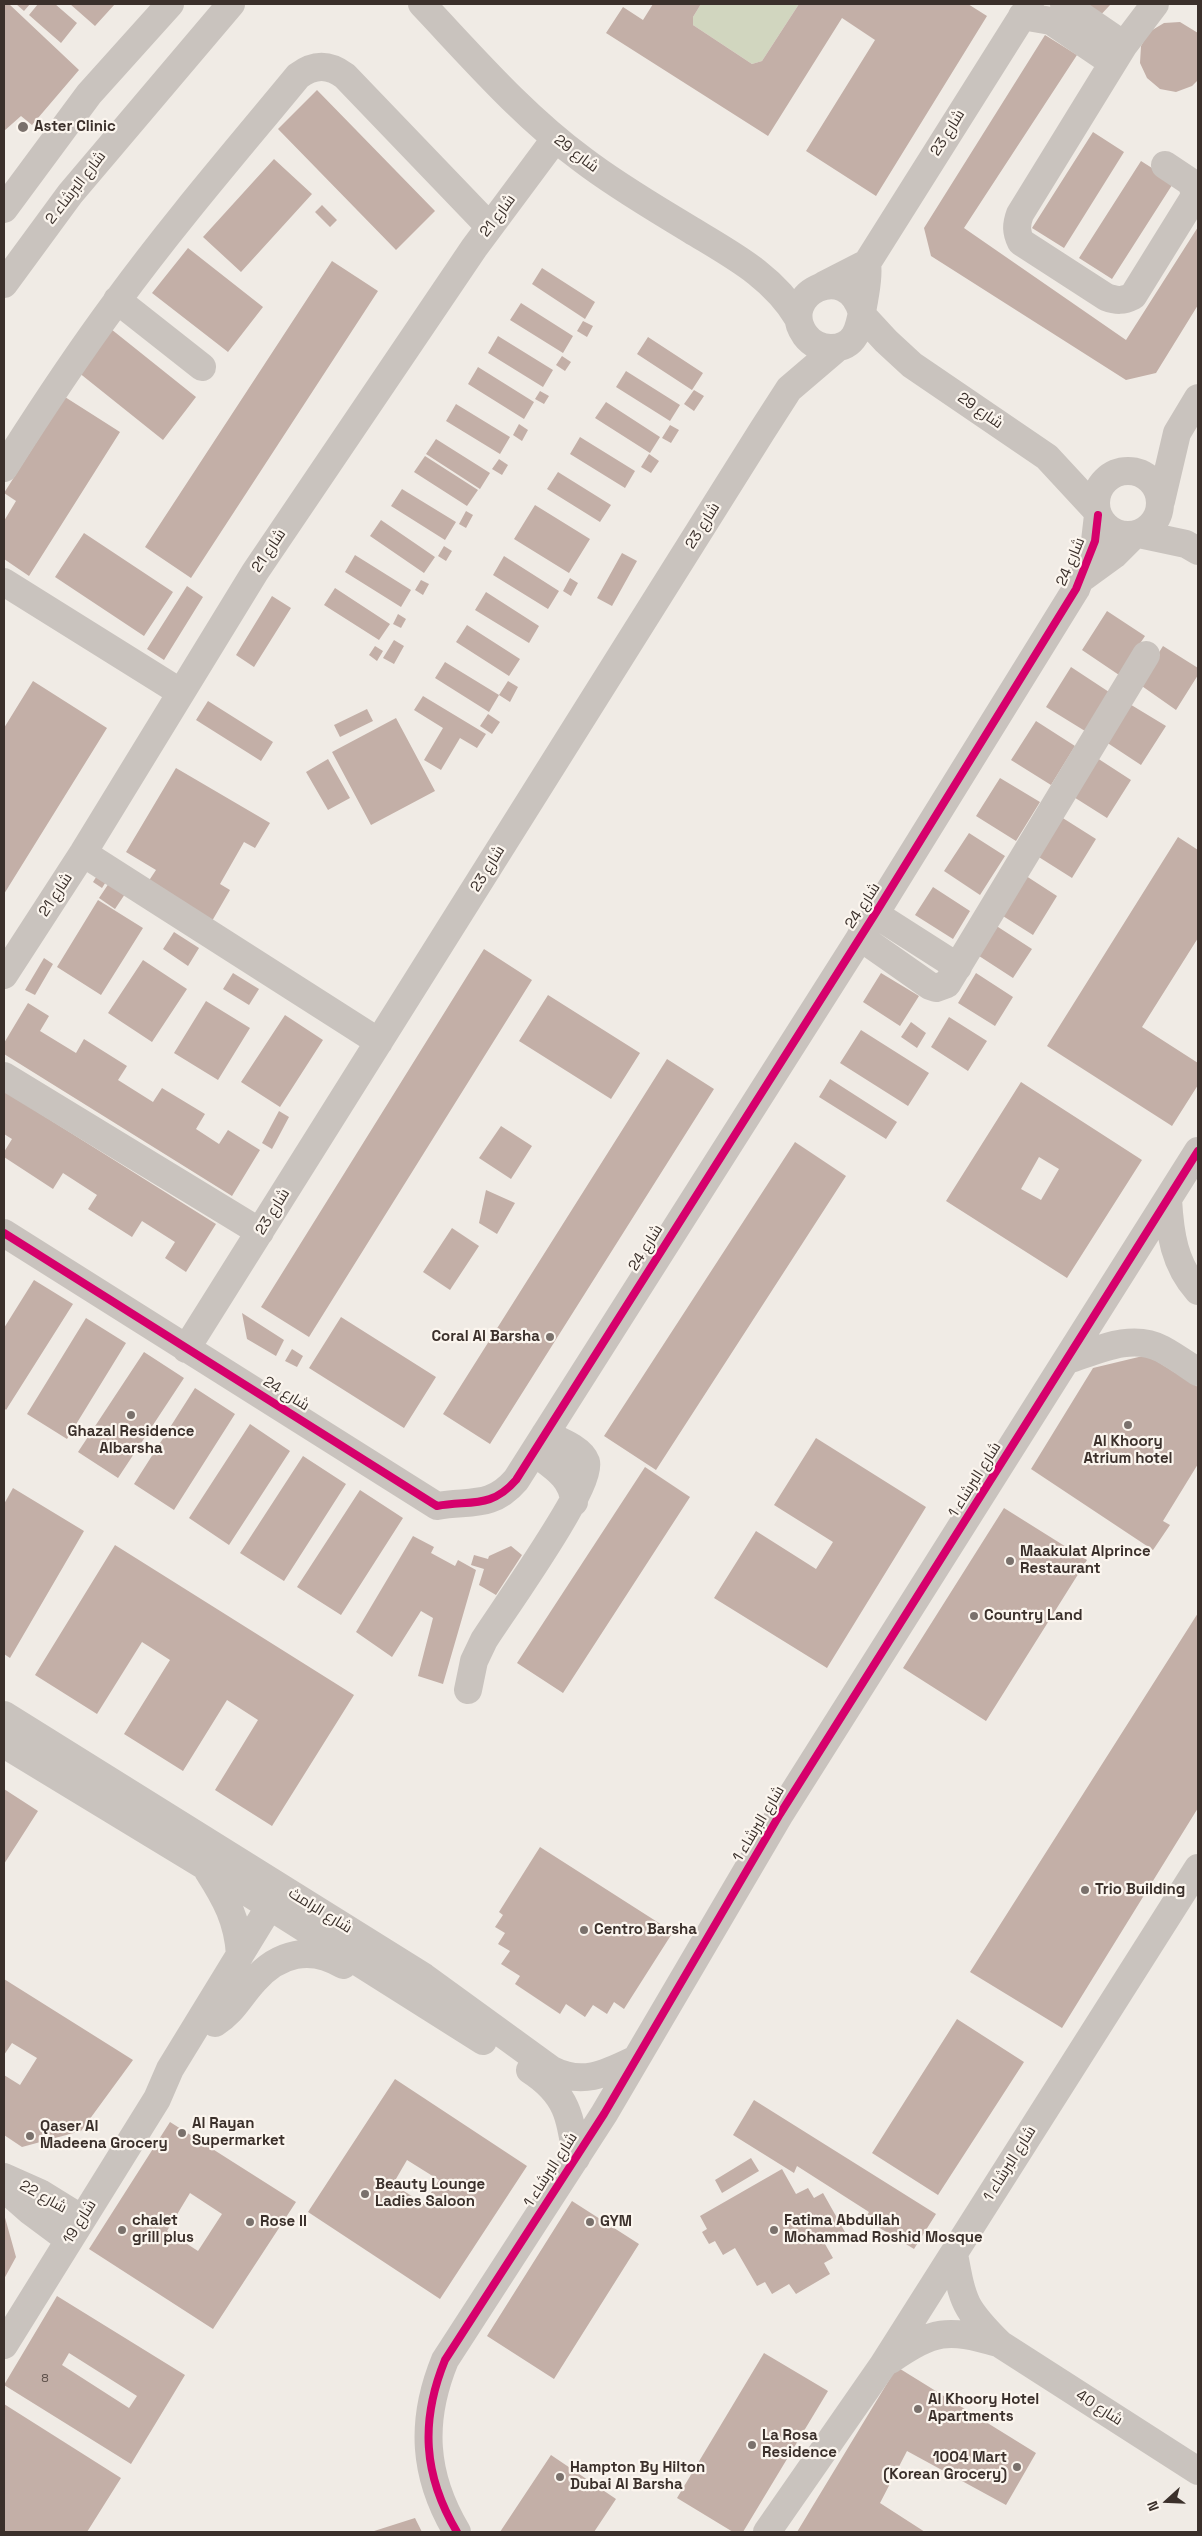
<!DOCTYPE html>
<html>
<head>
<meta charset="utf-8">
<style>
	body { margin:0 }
	#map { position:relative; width:1202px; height:2536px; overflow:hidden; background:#f0ebe5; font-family:"Space Grotesk",sans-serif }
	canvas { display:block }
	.frame { position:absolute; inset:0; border:5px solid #3b302b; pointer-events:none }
	.north { position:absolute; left:1142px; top:2476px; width:50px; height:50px; -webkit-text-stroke:4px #fbf5ee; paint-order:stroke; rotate:250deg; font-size:14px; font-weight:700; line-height:20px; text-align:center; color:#3b302b }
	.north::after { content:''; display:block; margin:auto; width:18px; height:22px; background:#3b302b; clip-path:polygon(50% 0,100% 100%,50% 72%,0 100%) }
</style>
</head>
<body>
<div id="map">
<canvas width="1202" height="2536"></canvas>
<div class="frame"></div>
<div class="north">N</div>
</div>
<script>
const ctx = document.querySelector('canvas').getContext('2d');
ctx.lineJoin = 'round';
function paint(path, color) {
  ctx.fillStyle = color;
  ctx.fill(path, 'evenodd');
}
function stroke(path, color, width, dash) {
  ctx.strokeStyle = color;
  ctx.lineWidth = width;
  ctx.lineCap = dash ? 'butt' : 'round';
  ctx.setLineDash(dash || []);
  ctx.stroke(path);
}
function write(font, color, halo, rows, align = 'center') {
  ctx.font = font + ' "Space Grotesk",Cairo,sans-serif';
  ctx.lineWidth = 4.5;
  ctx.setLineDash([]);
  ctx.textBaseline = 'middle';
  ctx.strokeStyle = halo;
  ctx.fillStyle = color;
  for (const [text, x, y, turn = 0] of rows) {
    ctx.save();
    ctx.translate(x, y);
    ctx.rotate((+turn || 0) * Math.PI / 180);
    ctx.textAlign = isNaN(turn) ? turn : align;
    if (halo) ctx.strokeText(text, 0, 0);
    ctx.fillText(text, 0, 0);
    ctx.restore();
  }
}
paint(new Path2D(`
	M701,4H799L762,61L752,64L693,25V17Z`), '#d1d6bf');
paint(new Path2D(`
	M4,4H9L79,70L32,125L21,116L4,131Z
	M16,4H30L24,11Z
	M38,4H55L77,23L61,43L29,15Z
	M70,4H115L95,26Z
	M653,4H701L693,17V25L752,64L762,61L799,4H968L987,16L876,196L806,151L875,40L842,18L768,136L606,33L623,7L643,20Z
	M1073,4H1111L1095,21Z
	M1180,22L1198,33V80L1192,86L1176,92L1160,89L1147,78L1140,63L1141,46L1149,32L1164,23Z
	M1045,35L1077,55L964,228L1126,340L1198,227V305L1156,373L1126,380L931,256L924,228Z
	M317,90L435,211L396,250L278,129Z
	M1093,132L1124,152L1064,248L1032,228Z
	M274,159L312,194L241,272L203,237Z
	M1141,161L1174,182L1112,279L1079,258Z
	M322,205L337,220L330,227L315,212Z
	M188,248L263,307L228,352L152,293Z
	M332,261L378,291L191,578L145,547Z
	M542,268L595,302L585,319L532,284Z
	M521,303L573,336L563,353L510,320Z
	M583,321L593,326L587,337L577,331Z
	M111,329L196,397L163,440L78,372Z
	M498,336L553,370L543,387L488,353Z
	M648,337L703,373L692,390L637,354Z
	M562,356L571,362L565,371L556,365Z
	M478,367L534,402L524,419L468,384Z
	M626,371L680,405L670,421L616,387Z
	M694,390L704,396L694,411L684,404Z
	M540,391L549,396L544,404L535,399Z
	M65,397L120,432L29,576L4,559V521L16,501L4,493Z
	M606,402L660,437L650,453L595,418Z
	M456,404L510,437L500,454L446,421Z
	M519,424L528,430L522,441L513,435Z
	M670,425L679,430L671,443L662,438Z
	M580,437L635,471L625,488L570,454Z
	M436,439L490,473L480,489L426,454Z
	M649,454L659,461L651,473L641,467Z
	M425,456L478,490L467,506L414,472Z
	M499,459L508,465L502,475L492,469Z
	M558,472L611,505L600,522L547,489Z
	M402,489L456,522L445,540L391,506Z
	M535,505L590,539L569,573L514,539Z
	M466,511L473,515L466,528L459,524Z
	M381,520L435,557L424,573L370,536Z
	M84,533L173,592L144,636L55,577Z
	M444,546L452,551L446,561L438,556Z
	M622,553L637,561L612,606L597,598Z
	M355,555L411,590L401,607L345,572Z
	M504,556L559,591L548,609L493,575Z
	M570,578L578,583L571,596L563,591Z
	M421,580L429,584L423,595L415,590Z
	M187,586L203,597L164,660L147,649Z
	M335,588L390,624L379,640L324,605Z
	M486,592L539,626L529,643L475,610Z
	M272,596L291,608L254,667L236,655Z
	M1107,611L1145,636L1119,675L1082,650Z
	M398,614L406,619L401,628L393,624Z
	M467,625L520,659L509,676L456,642Z
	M394,640L404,646L394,664L383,658Z
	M375,646L383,651L377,661L369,655Z
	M1163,646L1198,668V675L1176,710L1139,684Z
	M445,662L499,695L508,681L518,687L510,702L499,695L489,712L435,678Z
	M1071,667L1109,692L1085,731L1046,707Z
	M33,681L107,728L4,894V728Z
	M423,696L486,734L477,748L460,738L441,770L424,760L443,728L414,710Z
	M208,701L273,742L261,761L196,720Z
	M1128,703L1166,726L1141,765L1103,740Z
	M367,709L373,721L340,737L334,725Z
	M488,714L500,722L492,734L480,726Z
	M396,718L435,791L371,825L332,752Z
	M1036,721L1075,746L1051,785L1011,760Z
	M1094,756L1131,780L1107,818L1069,794Z
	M328,759L350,798L328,810L306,772Z
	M176,768L270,823L255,848L244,842L220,884L230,890L212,921L148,882L156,870L126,852Z
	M1000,778L1040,802L1016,841L976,816Z
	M1058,815L1096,839L1072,878L1034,854Z
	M969,833L1005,856L980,895L944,871Z
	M1178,837L1198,850V938L1142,1027L1198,1063V1085L1172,1126L1047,1046Z
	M100,871L109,877L102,888L93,882Z
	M1020,872L1057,896L1033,935L995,911Z
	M109,883L125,894L115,909L99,898Z
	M933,887L970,911L953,939L915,915Z
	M98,900L143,928L101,995L57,967Z
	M995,925L1032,949L1013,978L976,954Z
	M174,932L199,948L188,966L163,949Z
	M484,949L532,980L309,1337L261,1307Z
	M44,958L53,964L35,995L25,990Z
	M143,960L187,989L152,1042L108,1013Z
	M233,973L259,989L249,1005L223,989Z
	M881,973L919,996L900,1026L863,1002Z
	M976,973L1013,997L995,1026L958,1003Z
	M548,995L640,1053L611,1099L519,1041Z
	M206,1001L250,1028L218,1080L174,1053Z
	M28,1003L49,1016L40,1031L76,1053L84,1039L127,1066L118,1080L153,1102L162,1088L205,1114L196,1129L219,1144L228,1130L260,1150L232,1196L4,1054V1043Z
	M285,1015L323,1040L280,1107L241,1082Z
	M949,1017L987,1041L968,1071L931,1047Z
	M911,1022L926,1033L917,1048L901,1037Z
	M861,1030L929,1073L908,1106L840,1063Z
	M667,1059L714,1089L490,1444L443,1414Z
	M830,1079L897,1122L886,1139L819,1097Z
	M1021,1082L1142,1160L1067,1278L946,1201ZM1039,1157L1059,1169L1041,1200L1021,1189Z
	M4,1091L216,1224L186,1272L165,1258L175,1242L142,1221L132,1237L88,1209L97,1195L63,1173L53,1189L4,1157V1152L12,1139L4,1134Z
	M279,1111L289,1117L272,1149L262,1143Z
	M501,1126L532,1146L511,1179L479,1158Z
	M795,1142L846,1176L656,1470L604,1436Z
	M486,1190L515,1203L497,1234L479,1223Z
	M452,1228L479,1246L450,1290L423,1272Z
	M34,1280L73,1304L6,1410L4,1408V1328Z
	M242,1313L284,1340L276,1356L247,1339Z
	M341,1317L436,1377L404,1428L309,1368Z
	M86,1318L126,1343L67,1439L27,1414Z
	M292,1349L303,1356L297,1367L285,1361Z
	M144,1352L184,1378L118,1478L78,1452Z
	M1147,1355L1198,1387V1464L1163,1521L1170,1525L1153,1550L1031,1469L1093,1368Z
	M195,1388L235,1414L174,1510L134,1484Z
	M250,1424L290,1451L229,1545L189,1518Z
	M816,1438L926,1507L827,1668L714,1598L756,1531L816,1569L833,1542L774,1505Z
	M303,1456L346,1484L284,1581L240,1553Z
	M645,1467L690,1497L563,1693L517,1663Z
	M13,1488L84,1531L10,1658L4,1654V1504Z
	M360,1490L403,1518L341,1615L297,1587Z
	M1004,1508L1087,1560L986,1721L903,1668Z
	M413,1536L434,1547L431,1553L455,1566L458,1560L476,1570L443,1684L418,1676L433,1618L421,1611L392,1657L356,1632Z
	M115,1545L354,1695L272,1826L215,1790L258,1720L227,1700L183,1771L124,1734L170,1660L142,1642L97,1714L35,1675Z
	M511,1546L522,1555L496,1595L479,1585L484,1569L471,1565L474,1555L488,1559L489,1556Z
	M1198,1613V1808L1062,2028L970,1972Z
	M4,1789L38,1811L4,1864Z
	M540,1847L673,1932L624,2009L614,2002L607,2014L593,2005L585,2017L566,2004L560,2014L515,1984L520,1976L501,1964L510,1951L498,1944L505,1933L495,1927L503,1915L499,1912Z
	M4,1979L133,2060L81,2131L22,2147L4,2135V2075L20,2085L37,2058L12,2043L4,2055Z
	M957,2019L1024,2062L938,2195L872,2153Z
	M395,2079L527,2166L440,2299L308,2212ZM407,2160L439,2180L424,2204L393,2184Z
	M754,2100L936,2214L914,2249L865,2219L869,2212L797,2166L794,2173L733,2135Z
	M170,2122L296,2202L213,2329L89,2249ZM190,2193L222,2214L198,2251L167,2231Z
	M751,2158L759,2171L722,2193L715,2180Z
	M782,2169L796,2194L808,2188L814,2198L823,2193L845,2232L825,2244L833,2258L824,2263L830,2274L796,2294L789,2284L772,2294L765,2282L757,2286L735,2248L723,2255L715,2241L709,2244L702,2232L707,2229L700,2216Z
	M572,2201L639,2244L554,2379L487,2336Z
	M4,2214L16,2257L4,2279Z
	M57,2296L185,2375L131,2464L4,2385ZM69,2353L137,2396L129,2408L62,2365Z
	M764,2353L828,2391L743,2532H733L677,2498Z
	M897,2367L1036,2453L1006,2505L907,2451L880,2503L925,2532H797Z
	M4,2404L121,2478L87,2532H4Z
	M551,2455L616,2499L594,2532H500Z
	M415,2518L422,2532H371Z`), '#c3afa7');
stroke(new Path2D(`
	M422,4C473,58 522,115 583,160C617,186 655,208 691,230C732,255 773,276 798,318
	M1064,4L1124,45
	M1155,4L1124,45L1020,214C1016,225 1016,232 1021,242L1106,297C1117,301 1123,301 1133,296L1195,196L1192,183L1165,165
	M1022,16L1051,21L1113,63
	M4,209L89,94L170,4
	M4,284L70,194L231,4
	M824,285L867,263L1030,4
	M117,300L202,367
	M862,313C847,258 777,295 805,335C811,343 820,348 831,348C859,348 860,322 864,301C866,288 869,276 867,263
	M862,315L886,341L912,365L1047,457L1097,511
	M4,468C40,411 77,355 117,301C174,223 237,150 298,76C314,64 329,64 345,76L489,226
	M1096 503a32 32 0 1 1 64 0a32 32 0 1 1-64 0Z
	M1161,501L1177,433L1198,398
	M1139,534L1186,544L1198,551
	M1081,579L1114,555L1133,536
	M4,582L180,692
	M83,853L379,1042
	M875,914L958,967
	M860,937L930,986L936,988L947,984L1146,655
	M4,975L83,853L255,572L474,248L555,139
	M4,1076L260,1232
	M1168,1199C1170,1234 1174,1264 1198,1291
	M4,1233L437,1506C470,1500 491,1509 516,1480L875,914L1076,589L1095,541L1098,515
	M186,1349L762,431L789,389L837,348
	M1068,1360C1098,1350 1132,1333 1162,1349C1175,1356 1186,1364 1198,1372
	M534,1452C552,1466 573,1477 574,1502
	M468,1690L474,1661L484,1640C501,1613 593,1485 586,1462C581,1448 557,1440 545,1434
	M4,1715L424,1977L552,2070C583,2086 607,2073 636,2059
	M4,1744L241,1888L483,2041
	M208,1871C226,1899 238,1921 240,1955
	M215,2023C233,2012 240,1996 254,1981C278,1953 311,1945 343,1965
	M530,2070C567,2094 571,2117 576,2158
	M4,2177L40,2193L82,2219
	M4,2188L30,2211L69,2240
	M954,2254C963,2303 964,2308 1000,2344L1198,2471
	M4,2345L157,2099L170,2069L279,1891
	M890,2360C935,2330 946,2328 998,2343
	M457,2532C423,2475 420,2421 445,2360L604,2114L780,1814L1198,1151
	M767,2532L883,2365L1198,1868`), '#c9c3be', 28);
stroke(new Path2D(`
	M4,1233L437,1506C470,1500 491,1509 516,1480L875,914L1076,589L1095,541L1098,515
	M457,2532C423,2475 420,2421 445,2360L604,2114L780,1814L1198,1151`), '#d6006c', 8);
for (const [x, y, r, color] of [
	[23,127,6,"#7a716c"],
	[550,1337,5,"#7a716c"],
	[131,1415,5,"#7a716c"],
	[1128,1425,5,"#7a716c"],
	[1010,1561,5,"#7a716c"],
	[974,1616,5,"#7a716c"],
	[1085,1890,5,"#7a716c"],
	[584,1930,5,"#7a716c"],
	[182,2133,5,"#7a716c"],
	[30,2136,5,"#7a716c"],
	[365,2194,5,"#7a716c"],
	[250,2222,5,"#7a716c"],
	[590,2222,5,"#7a716c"],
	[122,2230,5,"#7a716c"],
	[774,2230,5,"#7a716c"],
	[918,2409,5,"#7a716c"],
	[752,2445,5,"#7a716c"],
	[1017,2467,5,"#7a716c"],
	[560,2477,5,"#7a716c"]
]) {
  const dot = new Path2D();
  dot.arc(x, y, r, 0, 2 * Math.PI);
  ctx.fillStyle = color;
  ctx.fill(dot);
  stroke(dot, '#fbf5ee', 2);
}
write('12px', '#5d504a', null, [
	["8",45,2379]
]);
write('bold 15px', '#3b302b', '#fbf5ee', [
	["Aster Clinic",34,127],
	["Coral Al Barsha",540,1337,"right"],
	["Ghazal Residence",131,1432,"center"],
	["Albarsha",131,1449,"center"],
	["Al Khoory",1128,1442,"center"],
	["Atrium hotel",1128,1459,"center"],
	["Maakulat Alprince",1020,1552],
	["Restaurant",1020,1569],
	["Country Land",984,1616],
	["Trio Building",1095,1890],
	["Centro Barsha",594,1930],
	["Al Rayan",192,2124],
	["Supermarket",192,2141],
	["Qaser Al",40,2127],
	["Madeena Grocery",40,2144],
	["Beauty Lounge",375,2185],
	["Ladies Saloon",375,2202],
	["chalet",132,2221],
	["grill plus",132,2238],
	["Fatima Abdullah",784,2221],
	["Mohammad Roshid Mosque",784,2238],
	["Rose II",260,2222],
	["GYM",600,2222],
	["Al Khoory Hotel",928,2400],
	["Apartments",928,2417],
	["La Rosa",762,2436],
	["Residence",762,2453],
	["1004 Mart",1007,2458,"right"],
	["(Korean Grocery)",1007,2475,"right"],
	["Hampton By Hilton",570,2468],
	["Dubai Al Barsha",570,2485]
], 'left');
write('15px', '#3b302b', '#fbf5ee', [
	["شارع 23",948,133,-58],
	["شارع 29",576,154,37],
	["شارع البرشاء 2",76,188,-52],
	["شارع 21",498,216,-53],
	["شارع 29",980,411,35],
	["شارع 23",703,526,-58],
	["شارع 21",269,551,-56],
	["شارع 24",1071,562,-67],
	["شارع 23",488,869,-58],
	["شارع 21",56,895,-57],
	["شارع 24",863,906,-57],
	["شارع 23",273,1212,-58],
	["شارع 24",646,1248,-58],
	["شارع 24",286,1394,32],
	["شارع البرشاء 1",975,1480,-58],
	["شارع البرشاء 1",759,1824,-59],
	["شارع الرامث",320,1911,32],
	["شارع البرشاء 1",1010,2164,-58],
	["شارع البرشاء 1",551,2170,-57],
	["شارع 22",43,2197,29],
	["شارع 19",80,2222,-58],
	["شارع 40",1099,2408,33]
]);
</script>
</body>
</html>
